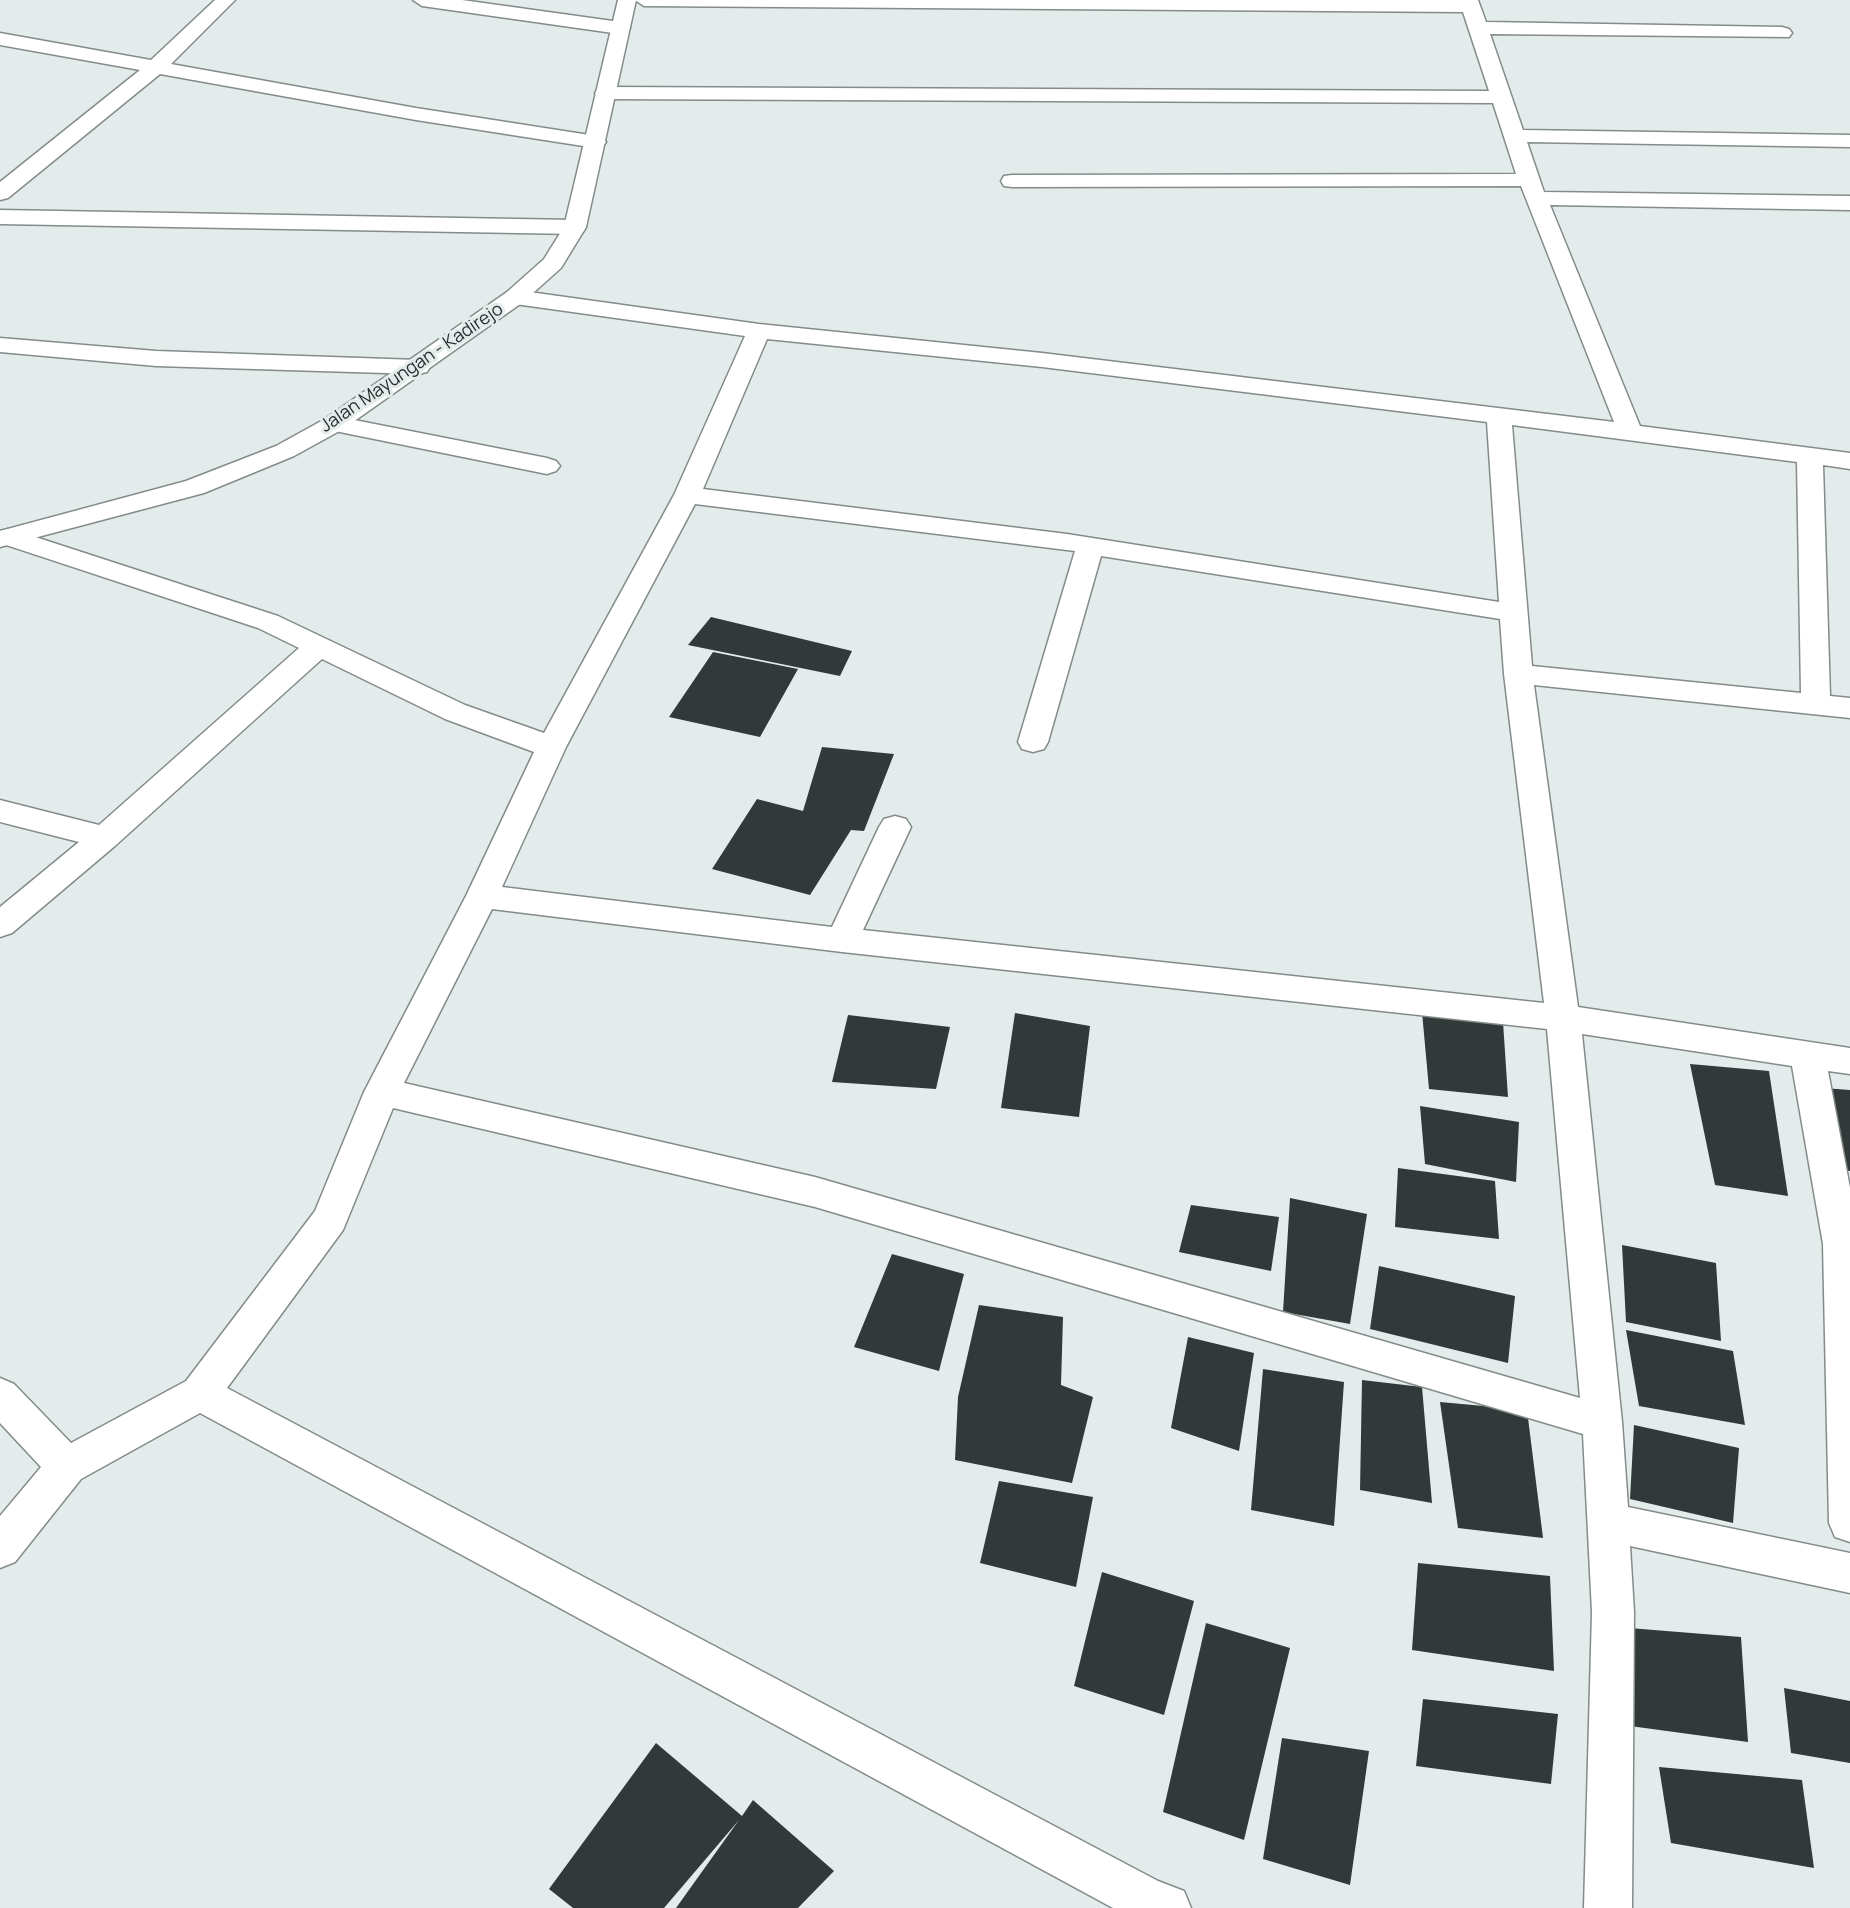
<!DOCTYPE html>
<html>
<head>
<meta charset="utf-8">
<style>
	body { margin:0 }
	canvas { display:block; background:#e3eceb }
</style>
</head>
<body>
<canvas width="1850" height="1908"></canvas>
<script>
const ctx = document.querySelector('canvas').getContext('2d');
ctx.lineJoin = 'round';
function paint(path, color) {
  ctx.fillStyle = color;
  ctx.fill(path, 'evenodd');
}
function stroke(path, color, width, dash) {
  ctx.strokeStyle = color;
  ctx.lineWidth = width;
  ctx.lineCap = dash ? 'butt' : 'round';
  ctx.setLineDash(dash || []);
  ctx.stroke(path);
}
function write(font, color, halo, rows, align = 'center') {
  ctx.font = font + ' Manrope,sans-serif';
  ctx.lineWidth = 6;
  ctx.setLineDash([]);
  ctx.textBaseline = 'middle';
  ctx.strokeStyle = halo;
  ctx.fillStyle = color;
  for (const [text, x, y, turn = 0] of rows) {
    ctx.save();
    ctx.translate(x, y);
    ctx.rotate((+turn || 0) * Math.PI / 180);
    ctx.textAlign = isNaN(turn) ? turn : align;
    if (halo) ctx.strokeText(text, 0, 0);
    ctx.fillText(text, 0, 0);
    ctx.restore();
  }
}
paint(new Path2D(`
	M711,617L852,651L840,676L688,645Z
	M713,652L798,669L760,737L669,717Z
	M822,747L894,754L864,831L851,830L810,895L712,869L757,799L803,811Z
	M1422,1012L1503,1022L1508,1097L1429,1089Z
	M1015,1013L1090,1026L1079,1117L1001,1108Z
	M848,1015L950,1027L936,1089L832,1082Z
	M1690,1064L1769,1071L1788,1196L1715,1185Z
	M1824,1088L1850,1090V1171L1840,1170Z
	M1420,1106L1519,1122L1516,1182L1425,1164Z
	M1398,1168L1495,1181L1499,1239L1395,1227Z
	M1290,1198L1367,1214L1350,1324L1283,1312Z
	M1191,1205L1279,1217L1271,1271L1179,1252Z
	M1622,1245L1716,1263L1721,1341L1626,1322Z
	M892,1254L964,1274L939,1371L854,1347Z
	M1379,1266L1515,1296L1508,1363L1370,1329Z
	M979,1305L1063,1317L1061,1385L1093,1397L1072,1483L955,1460L958,1397Z
	M1626,1330L1733,1351L1745,1425L1639,1406Z
	M1188,1337L1254,1353L1239,1451L1171,1428Z
	M1263,1369L1344,1382L1334,1526L1251,1510Z
	M1362,1380L1422,1387L1432,1503L1360,1490Z
	M1440,1402L1527,1410L1543,1538L1458,1528Z
	M1634,1425L1739,1448L1733,1523L1630,1499Z
	M999,1481L1093,1497L1076,1587L980,1563Z
	M1418,1563L1550,1576L1554,1671L1412,1650Z
	M1102,1572L1194,1601L1164,1715L1074,1686Z
	M1206,1623L1290,1648L1244,1840L1163,1812Z
	M1629,1628L1741,1637L1748,1742L1630,1726Z
	M1784,1688L1850,1701V1763L1791,1753Z
	M1423,1699L1558,1714L1551,1784L1416,1766Z
	M1282,1738L1369,1751L1350,1885L1263,1859Z
	M656,1743L742,1816L753,1800L834,1871L798,1908H676L739,1820L664,1908H573L549,1889Z
	M1659,1767L1802,1780L1814,1868L1671,1843Z`), '#323939');
const minor = new Path2D(`
	M215,0H235L171,64L416,108L596,136L603,138L606,142L603,146L596,148L416,120L160,74L8,198L0,200V182L140,70L0,45V33L151,60Z
	M413,0H462L620,22L630,28L620,34L422,6Z
	M635,0H1478L1486,22L1782,27L1789,29L1792,33L1789,37L1490,34L1523,130L1850,135V147L1527,142L1544,192L1850,196V210L1550,205L1640,426L1850,453V469L1823,465L1830,696L1850,698V718L1534,685L1578,1007L1850,1048V1074L1828,1071L1850,1188V1542L1835,1537L1829,1523L1823,1244L1792,1066L1582,1034L1622,1422L1628,1507L1850,1553V1593L1630,1546L1634,1612L1632,1908H1584L1592,1612L1583,1434L815,1207L393,1108L343,1230L227,1388L1158,1881L1184,1891L1191,1908H1113L200,1413L81,1479L15,1562L0,1568V1516L41,1467L0,1423V1378L14,1384L71,1443L186,1381L315,1211L364,1092L466,896L534,752L445,719L322,659L116,845L12,933L0,937V907L79,842L0,822V800L99,825L299,648L258,628L0,543V531L8,529L17,531L278,616L465,705L544,733L674,495L745,336L515,304L507,302L503,297L507,292L515,290L759,324L1042,353L1614,422L1521,186L1012,187L1004,186L1001,181L1004,176L1012,175L1516,174L1493,103L605,99L598,97L595,93L598,89L605,87L1489,91L1463,12L644,6ZM767,339L1042,367L1487,422L1499,602L1067,534L703,489ZM1512,425L1797,462L1801,693L1532,666ZM695,504L1075,551L1018,742L1022,749L1033,752L1044,749L1048,742L1101,556L1500,619L1504,674L1544,1003L863,930L911,827L906,819L895,816L884,819L879,827L832,927L502,887L566,747ZM492,909L842,952L1547,1029L1580,1398L815,1177L404,1083Z
	M0,210L575,220L583,222L586,227L583,232L575,234L0,224Z
	M0,338L156,351L418,360L427,362L430,367L427,372L418,374L156,366L0,352Z
	M334,416L547,458L556,461L560,466L556,471L547,474L325,429L321,424L325,419Z`);
const secondary = new Path2D(`
	M618,0H636L586,227L561,268L523,302L343,429L294,456L204,493L0,547V531L186,481L276,446L325,419L507,292L544,259L564,227Z`);
stroke(minor, '#838b8b', 3);
stroke(secondary, '#838b8b', 3);
paint(minor, '#fff');
paint(secondary, '#fff');
write('18px', '#2b2e2e', '#e3eceb', [
	["Jalan Mayungan - Kadirejo",412,368,-34]
]);
</script>
</body>
</html>
